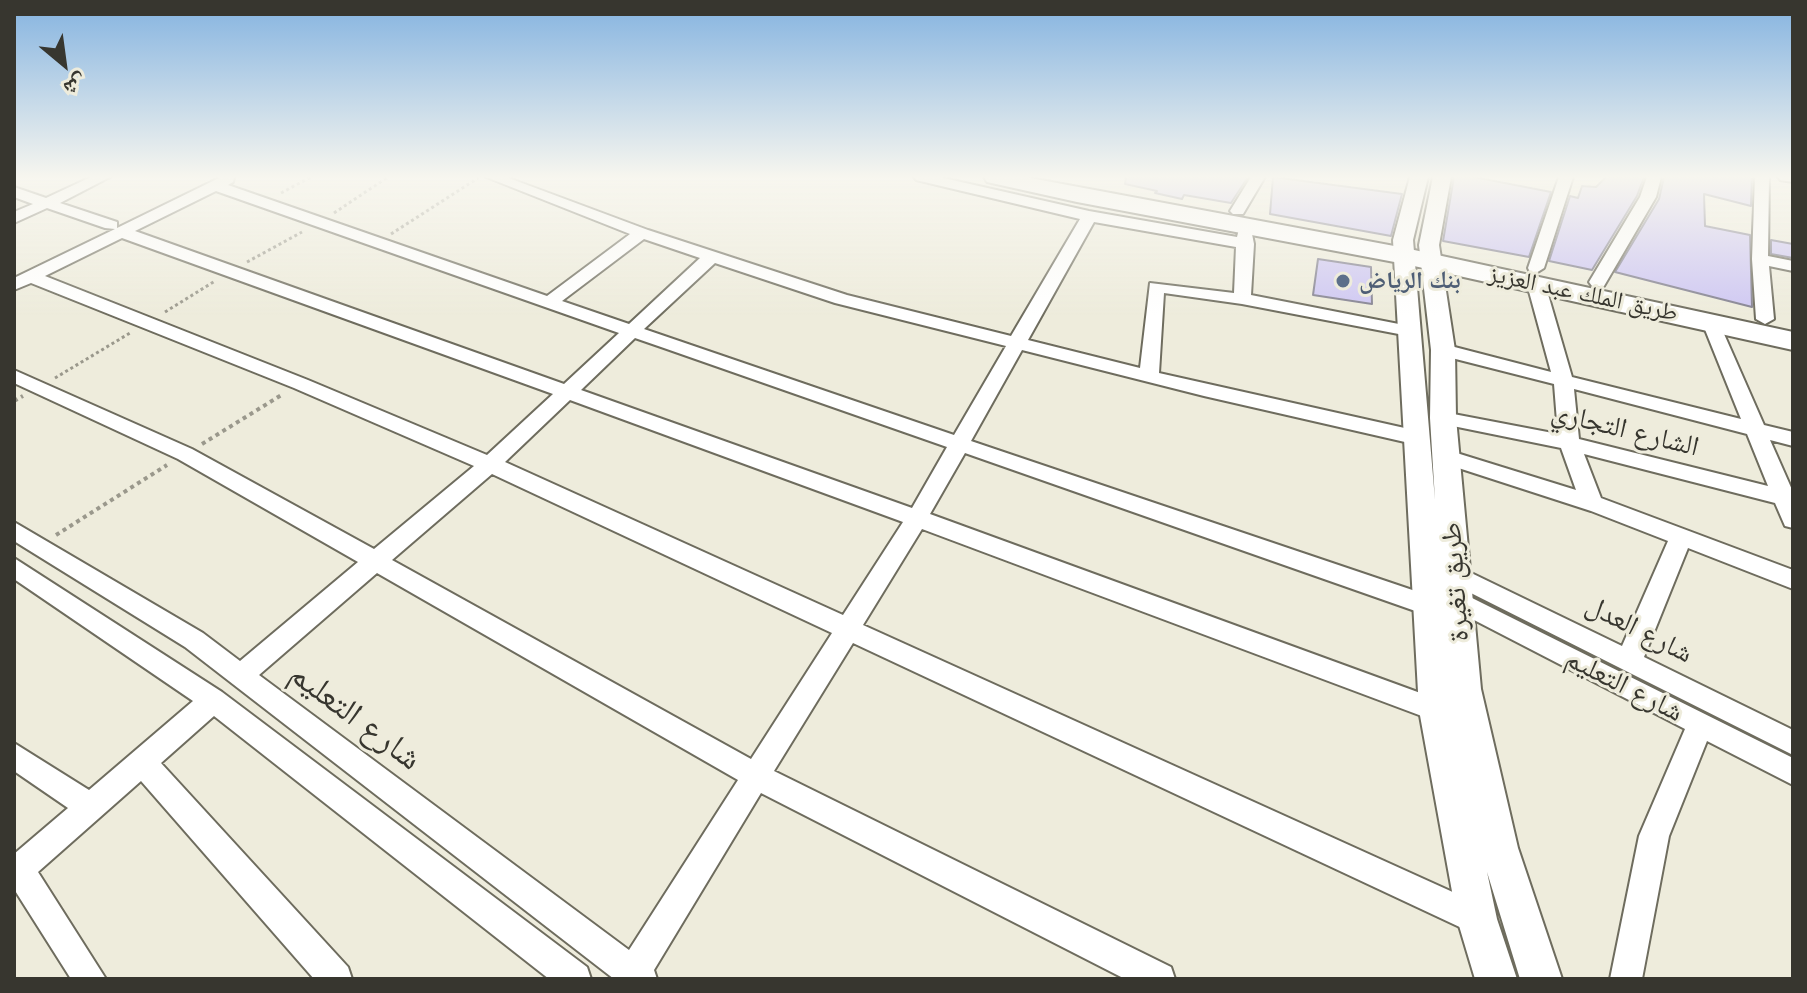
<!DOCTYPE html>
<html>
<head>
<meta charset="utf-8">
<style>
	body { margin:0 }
	#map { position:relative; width:1807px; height:993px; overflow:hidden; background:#eeecdc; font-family:"Libre Baskerville","Noto Naskh Arabic",serif }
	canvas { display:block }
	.frame { position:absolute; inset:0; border:16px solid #37362f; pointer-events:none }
	.north { position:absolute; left:24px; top:24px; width:80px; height:80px; -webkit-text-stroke:6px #eeecdc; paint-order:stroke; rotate:151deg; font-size:22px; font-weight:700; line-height:32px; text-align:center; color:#37362f }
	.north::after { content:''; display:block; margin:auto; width:28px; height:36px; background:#37362f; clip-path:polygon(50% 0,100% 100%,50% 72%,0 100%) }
</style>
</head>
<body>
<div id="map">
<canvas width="1807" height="993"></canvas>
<div class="frame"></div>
<div class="north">ش</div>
</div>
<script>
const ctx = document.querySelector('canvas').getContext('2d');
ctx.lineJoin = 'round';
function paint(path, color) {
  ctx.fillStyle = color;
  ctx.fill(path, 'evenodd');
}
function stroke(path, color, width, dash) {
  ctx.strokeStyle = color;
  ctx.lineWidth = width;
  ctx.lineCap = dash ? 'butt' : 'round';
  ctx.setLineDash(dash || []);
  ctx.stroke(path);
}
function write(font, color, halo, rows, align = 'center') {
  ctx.font = font + ' "Libre Baskerville","Noto Naskh Arabic",serif';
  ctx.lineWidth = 6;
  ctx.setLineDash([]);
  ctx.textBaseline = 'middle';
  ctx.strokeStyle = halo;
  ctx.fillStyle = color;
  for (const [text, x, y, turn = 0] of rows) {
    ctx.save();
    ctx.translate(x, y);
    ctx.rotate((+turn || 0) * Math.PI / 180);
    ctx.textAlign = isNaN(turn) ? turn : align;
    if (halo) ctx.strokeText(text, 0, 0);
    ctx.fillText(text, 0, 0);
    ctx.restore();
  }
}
const building = new Path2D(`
	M1126,177H1248L1231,203L1184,195L1182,199L1155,193L1157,191L1125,184Z
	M1273,177L1402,194L1391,236L1270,214Z
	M1454,177H1474L1551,192L1529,257L1443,241Z
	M1606,177H1644L1637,196L1592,270L1549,261L1570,196L1578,198L1582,186L1596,187Z
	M1664,177H1752L1751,206L1704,194L1705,226L1750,235L1752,307L1615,272L1659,199Z
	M1771,240L1793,244V258L1771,254Z
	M1318,259L1371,267L1372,304L1313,295Z`);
paint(building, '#cec7f3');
stroke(building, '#848291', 2);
const minor = new Path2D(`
	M91,177H110L60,203L117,222V228L221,177H234L233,182L228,185L547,296L630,234L486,177H506L648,230L847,295L1011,336L1080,219L916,180L914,177H939L1089,211L1237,237L1239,229H1251L1254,244L1251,295L1409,326L1418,331L1409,336L1242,304L1164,293L1159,373L1418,431L1428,438L1425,443L1418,445L1204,396L1022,350L971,441L1439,599L1442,606L1439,613L1430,615L1421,613L965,453L930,514L1445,702L1449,710L1445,718L1436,721L1427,718L922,529L863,625L1488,908L1493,919L1488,930L1477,935L1466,930L853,643L774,771L1171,967L1175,979H1125L761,793L654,970L657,979H614L185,647L14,541V522L203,633L240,661L358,562L178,459L14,383V370L192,449L374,549L474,466L294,388L31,283L14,290V278L115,229L105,228L47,208L14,223V212L33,204L14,197V187L46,198ZM216,191L619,333L564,384L135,231ZM1094,222L1236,247L1234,293L1150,283L1140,368L1028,340ZM122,238L553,394L487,455L308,380L45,276ZM644,239L700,258L629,324L562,301ZM715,263L835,303L1006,346L954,435L644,329ZM635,338L664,348L947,447L912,508L581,390ZM570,400L903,522L843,615L505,462ZM492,474L832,633L751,759L392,560ZM377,573L738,780L629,950L259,675Z
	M1251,177H1265L1243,214H1233L1230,211Z
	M1559,177H1573L1544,268L1536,273L1530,272L1528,268Z
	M1647,177H1661L1656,197L1604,286H1592L1589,282L1640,197Z
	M1755,177H1769L1768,256L1793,261V271L1769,266L1774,319L1765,324L1756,319L1752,259Z
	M1778,177H1793V182L1780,180Z
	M1536,279L1545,284L1572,377L1741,419L1702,322L1711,317L1717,318L1764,425L1793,432V446L1770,440L1793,492V528L1785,526L1775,503L1584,454L1601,498L1793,570V589L1688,548L1644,657L1793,730V755L1447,581L1443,575L1447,569L1455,566L1463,569L1622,646L1668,541L1591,511L1440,462L1436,457L1440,452L1447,450L1576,490L1561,448L1443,424L1433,418L1443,412L1558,434L1554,384L1436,354L1434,350L1443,344L1551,372L1527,284ZM1574,389L1747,434L1768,486L1579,439Z
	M14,558L222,692L587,967L591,979H549L214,716L161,763L348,967L352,979H314L141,781L38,872L106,979H71L14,889V854L68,808L14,771V743L89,790L193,701L14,579Z
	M1456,590L1793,758V785L1707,741L1669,836L1642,979H1610L1639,836L1685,729L1447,606L1444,599L1447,592Z`);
const major = new Path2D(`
	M1410,177H1428L1413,240L1435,500L1430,418L1431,350L1419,245L1433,177H1451L1439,245L1455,350L1456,418L1481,689L1518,848L1562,979H1520L1487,872L1497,919L1517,979H1475L1457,919L1419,710L1393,240Z`);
const highway = new Path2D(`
	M984,177H1025L1405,248L1793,332V350L1405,264L1077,202L987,182Z`);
stroke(minor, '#6e6c5e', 4);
stroke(major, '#6e6c5e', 4);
stroke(highway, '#6e6c5e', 4);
stroke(new Path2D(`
	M281,193L311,177
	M334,213L388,177
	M391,234L478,178
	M247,262L302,232
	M165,312L215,281
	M55,378L130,333`), '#9a988c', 3, [3, 3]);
stroke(new Path2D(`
	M14,401L23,396
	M202,444L283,394
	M56,535L167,465`), '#9a988c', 4, [4, 4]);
paint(minor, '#fff');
paint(major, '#fff');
paint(highway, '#fff');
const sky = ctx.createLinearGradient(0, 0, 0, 316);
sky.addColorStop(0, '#84b3e0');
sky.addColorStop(0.56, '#f7f6ef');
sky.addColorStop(1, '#f7f6ef00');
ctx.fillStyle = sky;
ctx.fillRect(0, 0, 1807, 316);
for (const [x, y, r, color] of [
	[1343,281,8,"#5c6f8a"]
]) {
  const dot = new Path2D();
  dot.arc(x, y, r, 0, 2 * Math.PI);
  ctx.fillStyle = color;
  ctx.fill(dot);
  stroke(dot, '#eeecdc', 3);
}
write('bold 24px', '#4e5e75', '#eeecdc', [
	["بنك الرياض",1359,281]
], 'left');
write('24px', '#37362f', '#eeecdc', [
	["طريق الملك عبد العزيز",1583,294,12]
]);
write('28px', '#37362f', '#eeecdc', [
	["الشارع التجاري",1625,430,14],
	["طريق تغيرة",1456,582,-94],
	["شارع العدل",1639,630,27],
	["شارع التعليم",1624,686,27]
]);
write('34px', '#37362f', '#eeecdc', [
	["شارع التعليم",355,717,37]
]);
</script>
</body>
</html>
